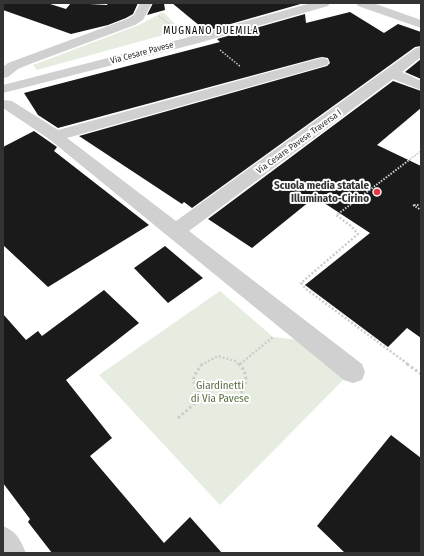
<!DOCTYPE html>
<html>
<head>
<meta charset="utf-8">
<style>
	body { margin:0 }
	#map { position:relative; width:424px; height:556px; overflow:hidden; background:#fff; font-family:"Fira Sans Condensed",sans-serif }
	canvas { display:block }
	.frame { position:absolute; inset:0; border:4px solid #333; pointer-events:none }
</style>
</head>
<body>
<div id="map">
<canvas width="424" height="556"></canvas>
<div class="frame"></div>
</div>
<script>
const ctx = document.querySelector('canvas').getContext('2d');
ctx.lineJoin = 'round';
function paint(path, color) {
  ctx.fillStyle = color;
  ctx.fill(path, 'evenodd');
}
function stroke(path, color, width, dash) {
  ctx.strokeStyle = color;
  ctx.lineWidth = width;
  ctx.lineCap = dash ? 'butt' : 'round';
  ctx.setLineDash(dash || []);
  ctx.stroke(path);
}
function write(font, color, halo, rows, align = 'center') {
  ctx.font = font + ' "Fira Sans Condensed",sans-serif';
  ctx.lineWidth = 4;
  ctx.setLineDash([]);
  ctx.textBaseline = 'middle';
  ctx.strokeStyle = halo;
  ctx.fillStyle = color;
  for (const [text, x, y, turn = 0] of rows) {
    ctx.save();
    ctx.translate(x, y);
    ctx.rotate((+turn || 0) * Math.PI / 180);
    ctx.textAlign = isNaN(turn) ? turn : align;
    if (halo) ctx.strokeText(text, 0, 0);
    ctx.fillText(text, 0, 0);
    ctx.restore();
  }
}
paint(new Path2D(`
	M163,12L181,30L37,70L33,65L139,25Z
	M220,291L273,337L300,340L346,377L220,505L99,375Z`), '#e6ecdf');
paint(new Path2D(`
	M3,3H47L66,9L71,3L107,5L108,3H138L133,14L126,18L108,25L71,34L3,10Z
	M153,3H164L165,10L147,15Z
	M172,3H304L206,31Z
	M350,12L384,33L398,24L421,32V46L415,47L192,208L184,202L182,204L79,136L327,66L330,63L328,58L322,57L317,58L58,128L38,115L24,93L220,42L217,39L305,14L306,23Z
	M421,59V79L405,72Z
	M393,81L421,91V108L377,145L421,166V338L407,328L388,347L305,285L370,233L315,197L252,248L208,219Z
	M34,131L57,147L54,151L149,225L48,287L3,245V147Z
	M165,246L203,278L168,303L134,268Z
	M104,290L139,323L66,380L112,438L90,456L164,543L190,517L222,553H52L28,522L30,519L3,483V314L26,340L38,331L42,336Z
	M391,435L421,458V553H345L317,526Z`), '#1a1a1a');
stroke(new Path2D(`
	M159,16L174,28
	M220,50L241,67`), '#cdcdcd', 1.5, [1.5, 1.5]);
stroke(new Path2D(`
	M413,205L421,210
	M414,205H421
	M338,214L421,151`), '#cdcdcd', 2, [1.5, 1.5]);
stroke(new Path2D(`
	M339,213L336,215L351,226L358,234L301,283L306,289L409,365
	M240,364L273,337
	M201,365L218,356L235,361L240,365`), '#cdcdcd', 2.5, [2, 2]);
stroke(new Path2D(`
	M202,364L194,376C193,385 196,391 204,397C232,416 259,383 239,364
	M407,364L421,374
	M178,418L202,397`), '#cdcdcd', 3, [2.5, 2.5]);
paint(new Path2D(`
	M140,3H152L143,20L135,25L30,64L18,69L8,77L3,78V67L8,63L127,19L134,15Z
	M311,3H330L328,6L195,44L3,93V85L185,38Z
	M356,3H373L421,20V28L358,6Z
	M421,47V57L402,72L421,81V90L393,79L189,231L362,364L365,372L362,380L353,383L344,380L49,139L3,108V100L12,101L58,130L317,59L322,58L327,59L329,62L327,65L67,138L176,221L416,48Z
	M3,526C17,532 20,539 26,553H3Z`), '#d0d0d0');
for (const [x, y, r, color] of [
	[377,192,4,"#e63946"]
]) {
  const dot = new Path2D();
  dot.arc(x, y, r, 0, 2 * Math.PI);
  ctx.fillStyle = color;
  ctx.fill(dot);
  stroke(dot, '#fff', 1.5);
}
write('9px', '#333', '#fff', [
	["Via Cesare Pavese",142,53,-15],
	["Via Cesare Pavese Traversa I",299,142,-36]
]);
ctx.letterSpacing = '1px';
write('10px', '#000', '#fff', [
	["MUGNANO DUEMILA",211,31]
]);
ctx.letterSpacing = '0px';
write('bold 11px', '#333', '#fff', [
	["Scuola media statale",369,186],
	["Illuminato-Cirino",369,199]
], 'right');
write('11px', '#56703f', '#fff', [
	["Giardinetti",220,386],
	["di Via Pavese",220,399]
]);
</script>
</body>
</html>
